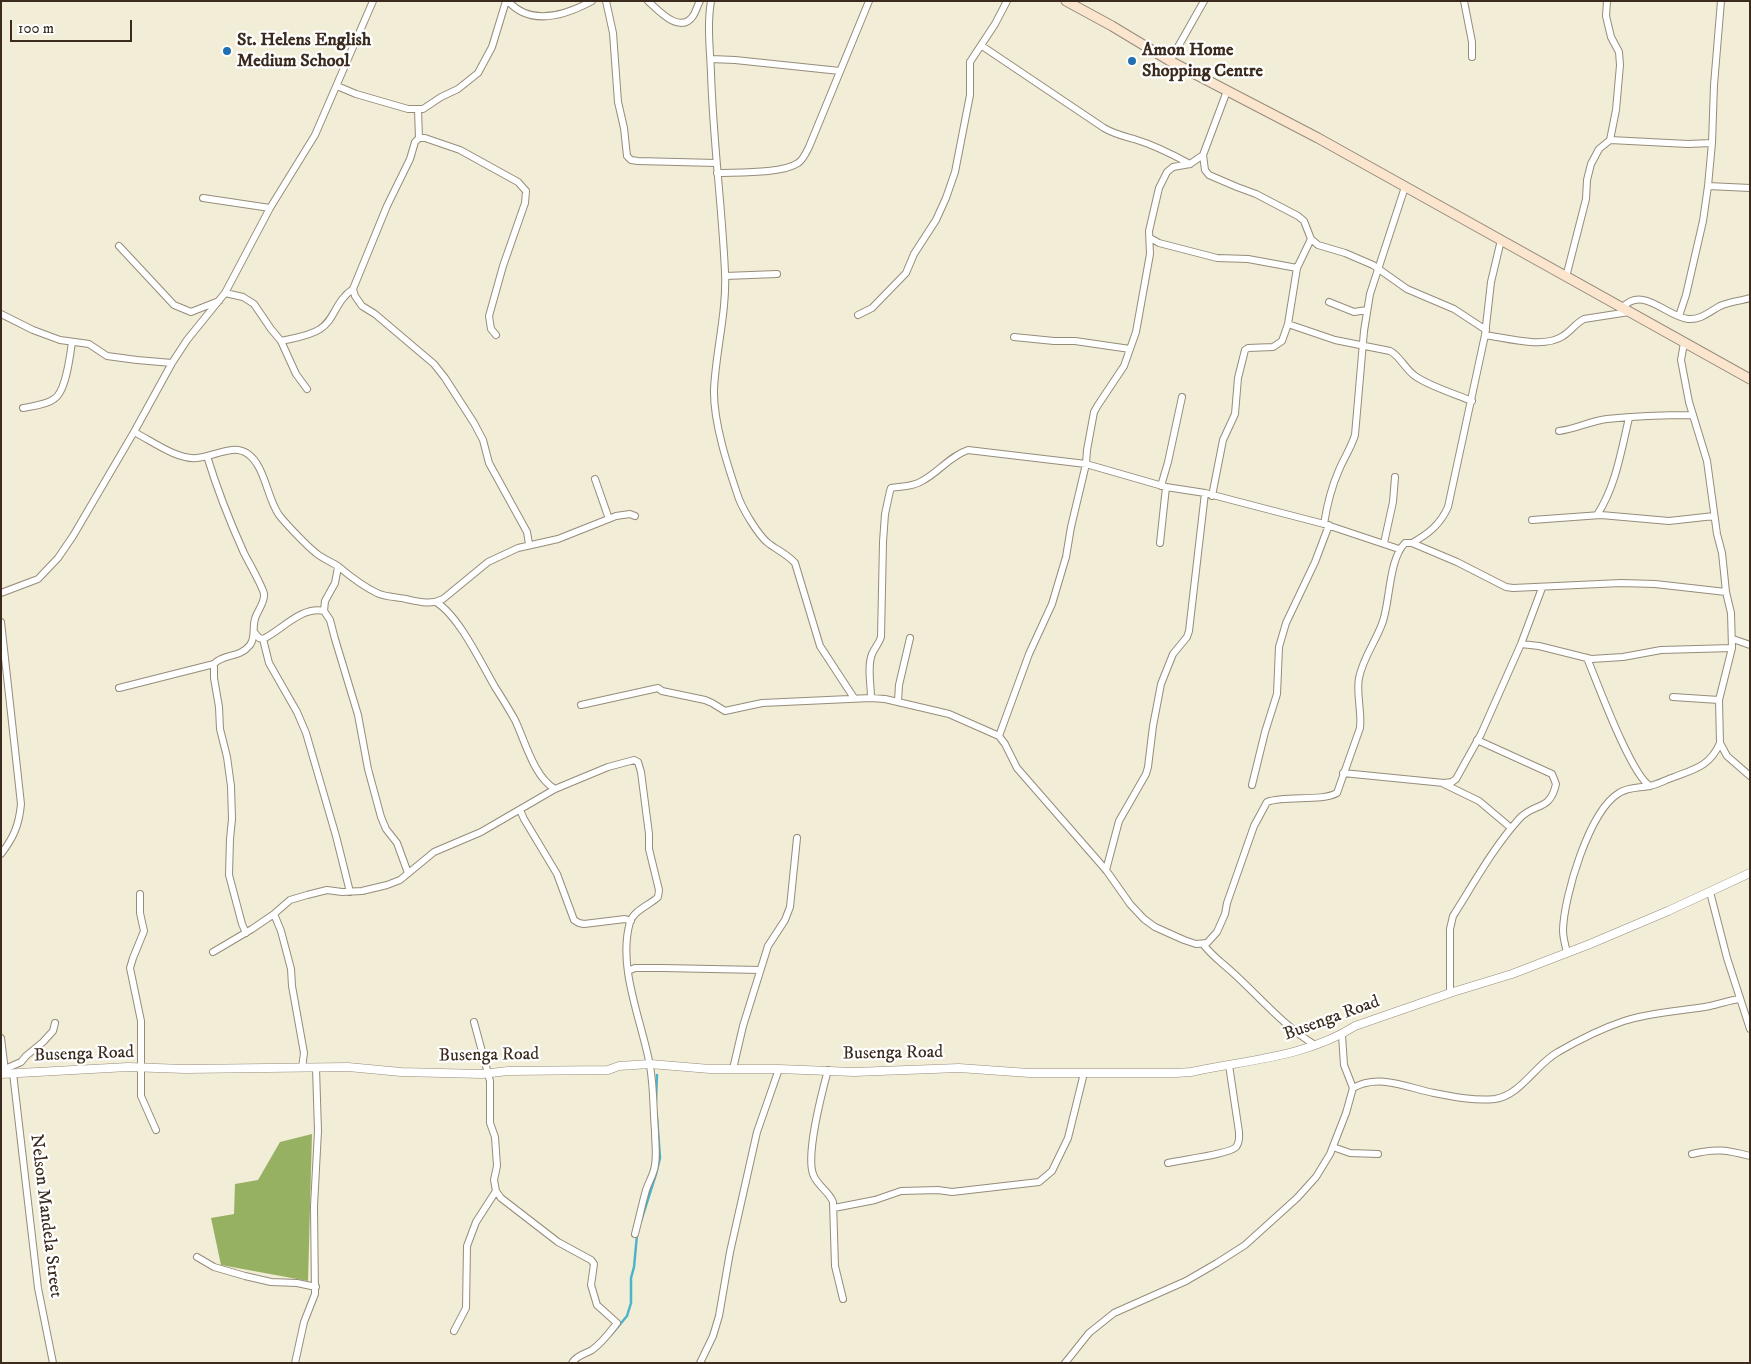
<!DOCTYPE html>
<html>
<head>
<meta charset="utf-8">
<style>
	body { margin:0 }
	#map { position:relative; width:1751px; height:1364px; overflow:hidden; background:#f1edd7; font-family:"IM FELL DW Pica",serif }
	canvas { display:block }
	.frame { position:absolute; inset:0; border:2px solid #3b2a1e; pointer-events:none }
	.scale { position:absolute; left:10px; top:20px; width:122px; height:22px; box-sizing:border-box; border:2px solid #3b2a1e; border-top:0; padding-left:6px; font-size:15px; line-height:18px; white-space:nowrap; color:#3b2a1e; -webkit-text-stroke:4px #fff; paint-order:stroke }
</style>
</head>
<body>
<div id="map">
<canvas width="1751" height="1364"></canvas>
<div class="frame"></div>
<div class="scale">100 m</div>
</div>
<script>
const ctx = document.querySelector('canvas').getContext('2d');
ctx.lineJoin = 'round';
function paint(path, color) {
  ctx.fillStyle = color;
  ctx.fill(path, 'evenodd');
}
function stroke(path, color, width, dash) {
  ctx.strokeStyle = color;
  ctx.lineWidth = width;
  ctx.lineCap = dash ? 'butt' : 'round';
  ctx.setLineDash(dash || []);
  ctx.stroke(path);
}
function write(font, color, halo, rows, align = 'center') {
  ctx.font = font + ' "IM FELL DW Pica",serif';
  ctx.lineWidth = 4.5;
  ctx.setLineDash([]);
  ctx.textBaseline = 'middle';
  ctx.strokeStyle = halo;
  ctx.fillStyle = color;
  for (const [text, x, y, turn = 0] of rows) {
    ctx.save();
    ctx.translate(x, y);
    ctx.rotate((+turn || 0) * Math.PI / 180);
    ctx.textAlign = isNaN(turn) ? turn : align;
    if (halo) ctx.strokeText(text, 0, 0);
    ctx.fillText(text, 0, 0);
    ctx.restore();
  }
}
paint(new Path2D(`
	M312,1134L308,1281L221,1265L211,1218L234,1214L235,1184L258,1180L280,1142Z`), '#97b162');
stroke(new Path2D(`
	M656,1101L657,1075
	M641,1221L656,1174L660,1158L657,1117
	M611,1335L627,1316L631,1303V1278L634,1267L637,1235`), '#4cb4ca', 2.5);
const minor = new Path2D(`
	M508,1C531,27 566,15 592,1
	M606,1L613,33L618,102L624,128L627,156L631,160L638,161L716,163
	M648,1C658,10 680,35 693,16C696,12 697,6 700,1
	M711,1C707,25 710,49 711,73C713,140 722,206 725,272C727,311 716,350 714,389C713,422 728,467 739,499C744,511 758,535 768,543C777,550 787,554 795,563L820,646L854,698
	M1464,1L1472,42V57
	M1607,1L1606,16L1611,37L1619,52L1620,65L1616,110L1610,140
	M982,46L1104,128C1114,134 1123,136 1134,139C1154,145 1172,154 1190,164
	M711,59L735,60L840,71
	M1170,61L1204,1
	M337,86L356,94L408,109H423L441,97L458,89L478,73L492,47L506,1
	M1227,91L1203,155L1205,170L1209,175L1237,187L1256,194L1298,216L1304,221L1311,239L1318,245L1345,253L1373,265L1407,289L1454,309L1486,330
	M418,109L419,138
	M717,173C736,172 782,174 798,163C803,160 806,153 809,147L869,1
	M1708,186L1750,188
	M203,198L270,208
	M1150,238L1159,243L1217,258L1248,259L1297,268
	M119,246L174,305L191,312L219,301
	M725,276L777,274
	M1566,277L1586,199L1587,180L1591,164L1599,149L1610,140L1688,144L1712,143
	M353,289L355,296L362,306L375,314L434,364L445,378L474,423L483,440L489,463L527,532L529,544
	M225,293L243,297L254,304L271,329L281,341L296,374L307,389
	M1329,302L1354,312L1367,310
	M1622,308C1643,285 1665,316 1688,319C1701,320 1709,312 1720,306C1729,302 1740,301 1750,298
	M1,314L33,330L60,340L89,344L107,356L137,360L172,363
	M858,315L872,308L906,273L914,254L936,220L946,198L955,172L970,95V62L995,24L1007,1
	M1679,316L1686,295L1703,221L1708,186L1712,143L1714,85L1721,1
	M1288,324L1335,340L1390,351C1400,356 1405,369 1415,376C1429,386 1455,394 1472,401
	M1485,335C1507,338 1544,349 1563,336C1571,331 1576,323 1584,319L1629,312
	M1014,337L1054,341H1075L1130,349
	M281,341C294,338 310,336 320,329C335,320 335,301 353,289L387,206L410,159L415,142L419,138H425L460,150L518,182L526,191L525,203L503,266L489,316L491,329L496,335
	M1684,343L1681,360L1689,402L1707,461L1717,534L1722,553L1726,592L1731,613L1732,648L1719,700L1720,743L1727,756L1750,776
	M23,408C33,406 46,405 54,399C66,392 70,356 72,342
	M1559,431C1576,429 1590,421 1607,419C1636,416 1664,415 1693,415
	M134,432C152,441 177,460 197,458C214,457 233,443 248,454C265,466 267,498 279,515C286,524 307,546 316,553C323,559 332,562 339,567C351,577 362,586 377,593C385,597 397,597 406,599C420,602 431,605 443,599L488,562L518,548L558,539L616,516L630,514L635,516
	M595,479L609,519
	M1161,486L1168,462L1182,397
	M1212,496L1223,440L1235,414L1238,378L1245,350L1248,348L1273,347L1282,341L1288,324L1297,268L1311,239
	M1597,515C1616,486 1621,451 1629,418
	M1532,520L1601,515L1669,521L1714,516
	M1324,524C1327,505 1331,488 1339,470C1344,458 1351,448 1355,435L1364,331L1370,294L1405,187
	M1160,543L1166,487
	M1384,543L1393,502L1395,477
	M1412,543C1428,534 1440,525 1448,507L1485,335L1491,282L1501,240
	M338,567L335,583L325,601L324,611L330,620L335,639L358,715L368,769L381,817L386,829L397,843L408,873
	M1,593L38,579L58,558L73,536L134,432L172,363L187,340L225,293L270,208L315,135L373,1
	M436,602C459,616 481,663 495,687C502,698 509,709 515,720C525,741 534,777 555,789
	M1,622L21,804C19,825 14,837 1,854
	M254,632L259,638L263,639C282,630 301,606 324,611
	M263,639L269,663L297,712L306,733L336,836L350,892
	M1733,639L1750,645
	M1521,644L1539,646L1591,659L1623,657L1661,650L1732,648
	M1587,658C1597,682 1631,775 1650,786
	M214,664V678L219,707L220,729L227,757L231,786L232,819L230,839L229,875L242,924L246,933
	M119,688L214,664C224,653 239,659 250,645C256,637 252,628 255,619C257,611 265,603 264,594C263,587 248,561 244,553C230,522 217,489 207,456
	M1673,697L1719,700
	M871,698C871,684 867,667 872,654C875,647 879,644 881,637L883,542L885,514L890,491L891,488C902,486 913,487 922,481C939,472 950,456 968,450L1086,464L1166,487L1205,493L1324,524L1399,549
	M898,701L899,685L910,638
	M581,705L658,688L662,691L705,700L712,703L725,711L762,703L871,698L885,699L949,714L999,736L1005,744L1017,768L1106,870L1130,904L1144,919L1155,927L1184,940L1196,944L1207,943L1217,932L1225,914L1227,903L1254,826L1267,802C1286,795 1321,802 1337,793L1360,728C1362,711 1356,694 1359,678C1363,657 1377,640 1383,621C1390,600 1389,559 1405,543H1412L1457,562L1506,587L1513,588L1621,583L1655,584L1726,592
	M999,736L1029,654L1052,604L1066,557L1071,527L1086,464L1087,450L1094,412L1098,405L1124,366L1136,332L1150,254L1149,231L1159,188L1167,172L1173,167L1190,164L1203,155
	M1343,773L1444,783L1452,782L1456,779L1481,734L1521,644L1542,588
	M1444,784L1479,801L1511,828
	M1252,785L1265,732L1277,694L1279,647L1286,623L1315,562L1329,525
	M520,810L524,819L557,874L574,920L579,923L584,924L625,919L631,921
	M1106,870L1119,821L1146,774L1148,767L1153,726L1161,684L1173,654L1187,637L1189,631L1205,493
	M1710,892L1727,958L1750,1029
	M140,894V913L144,931L133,958L130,968L141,1021V1096L156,1130
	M1203,944C1212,956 1220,961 1231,971C1259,996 1282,1025 1315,1045
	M213,952L252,929L274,914
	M1567,952C1565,945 1563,938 1563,930C1564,896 1589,811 1619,793C1628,787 1639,788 1649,786C1657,785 1665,780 1674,777C1695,769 1710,766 1720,743
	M628,971L635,968H663L760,970
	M1450,993V929L1453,916C1474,883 1493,848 1519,819C1534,802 1550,812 1556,784L1552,774L1477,740
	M474,1022L490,1081V1123L495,1137L497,1166L494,1180L496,1191L501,1198L558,1242L591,1260L594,1264L591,1285L597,1305L617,1323C610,1332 602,1343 592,1350C585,1354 577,1355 572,1363
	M1342,1035L1344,1065L1353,1088
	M1,1038L5,1071
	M302,1068L304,1053L292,986L291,969L281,931L274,914L290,900L307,895L327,890L342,892L362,891L387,885L400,880L434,852L481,832L555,789L608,767L634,760L638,762L641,772L649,834V849L659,890L658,897C650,905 634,910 630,922C617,968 642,1021 650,1066C654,1088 653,1109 655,1131C655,1142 657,1154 655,1165C654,1174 649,1181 646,1190C642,1204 639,1219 635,1234
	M5,1069L21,1062L26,1056L43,1042L53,1031L55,1023
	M733,1069L743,1026L768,946L785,920L790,907L797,838
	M828,1070C822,1092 806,1154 813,1174C817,1186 829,1191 833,1202L835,1266L843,1299
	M13,1073L38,1288L53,1363
	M1333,1147L1350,1153L1378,1154
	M1692,1154C1716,1148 1727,1150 1750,1156
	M1168,1163C1180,1160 1230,1154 1236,1147C1240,1142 1239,1137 1239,1132L1229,1065
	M834,1208L875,1200L901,1191L938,1190L952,1192L1039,1182L1052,1171L1068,1138L1084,1073
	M197,1257L214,1267L245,1276L271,1282L297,1283L316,1287
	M454,1331L466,1308L467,1246L476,1222L496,1191
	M295,1363L304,1322L315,1294L314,1206L318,1131L316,1068
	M700,1363L713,1336L719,1316L730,1252L757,1132L779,1069
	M1065,1363L1089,1333L1114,1313L1186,1281L1217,1263L1245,1245L1297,1198L1316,1177L1330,1154L1346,1113L1353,1088C1379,1073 1408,1088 1434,1093C1454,1097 1475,1101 1495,1099C1521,1095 1536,1064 1558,1052C1577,1041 1603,1028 1624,1021C1651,1012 1682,1011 1710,1006C1720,1004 1730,1000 1740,999`);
const tertiary = new Path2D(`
	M1,1074L128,1067L185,1069L348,1067L401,1072L482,1074L508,1071L608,1070L619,1066L650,1064L710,1069H779L854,1072L959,1068L1029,1073H1176L1191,1072C1246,1060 1307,1057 1355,1026L1453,992L1512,974L1590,944L1668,911L1750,873`);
const secondary = new Path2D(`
	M1066,1L1112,26L1170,61L1318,138L1750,379`);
stroke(minor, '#968c7a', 8);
stroke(tertiary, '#968c7a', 9);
stroke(secondary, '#968c7a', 11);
stroke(minor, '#fff', 6);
stroke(tertiary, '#fff', 8);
stroke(secondary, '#fbe5cf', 9);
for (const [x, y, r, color] of [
	[227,51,5,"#1f6fb2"],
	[1132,61,5,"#1f6fb2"]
]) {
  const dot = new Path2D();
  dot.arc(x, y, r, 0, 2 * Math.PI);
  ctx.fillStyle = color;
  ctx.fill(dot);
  stroke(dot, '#fff', 2);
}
write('bold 18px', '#3b2a1e', '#fff', [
	["St. Helens English",237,41],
	["Medium School",237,62],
	["Amon Home",1142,51],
	["Shopping Centre",1142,72]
], 'left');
write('18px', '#3b2a1e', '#fff', [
	["Busenga Road",1332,1019,-20],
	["Busenga Road",893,1054,-1],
	["Busenga Road",84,1055,-2],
	["Busenga Road",489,1056,-1],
	["Nelson Mandela Street",45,1216,83]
]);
</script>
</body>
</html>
